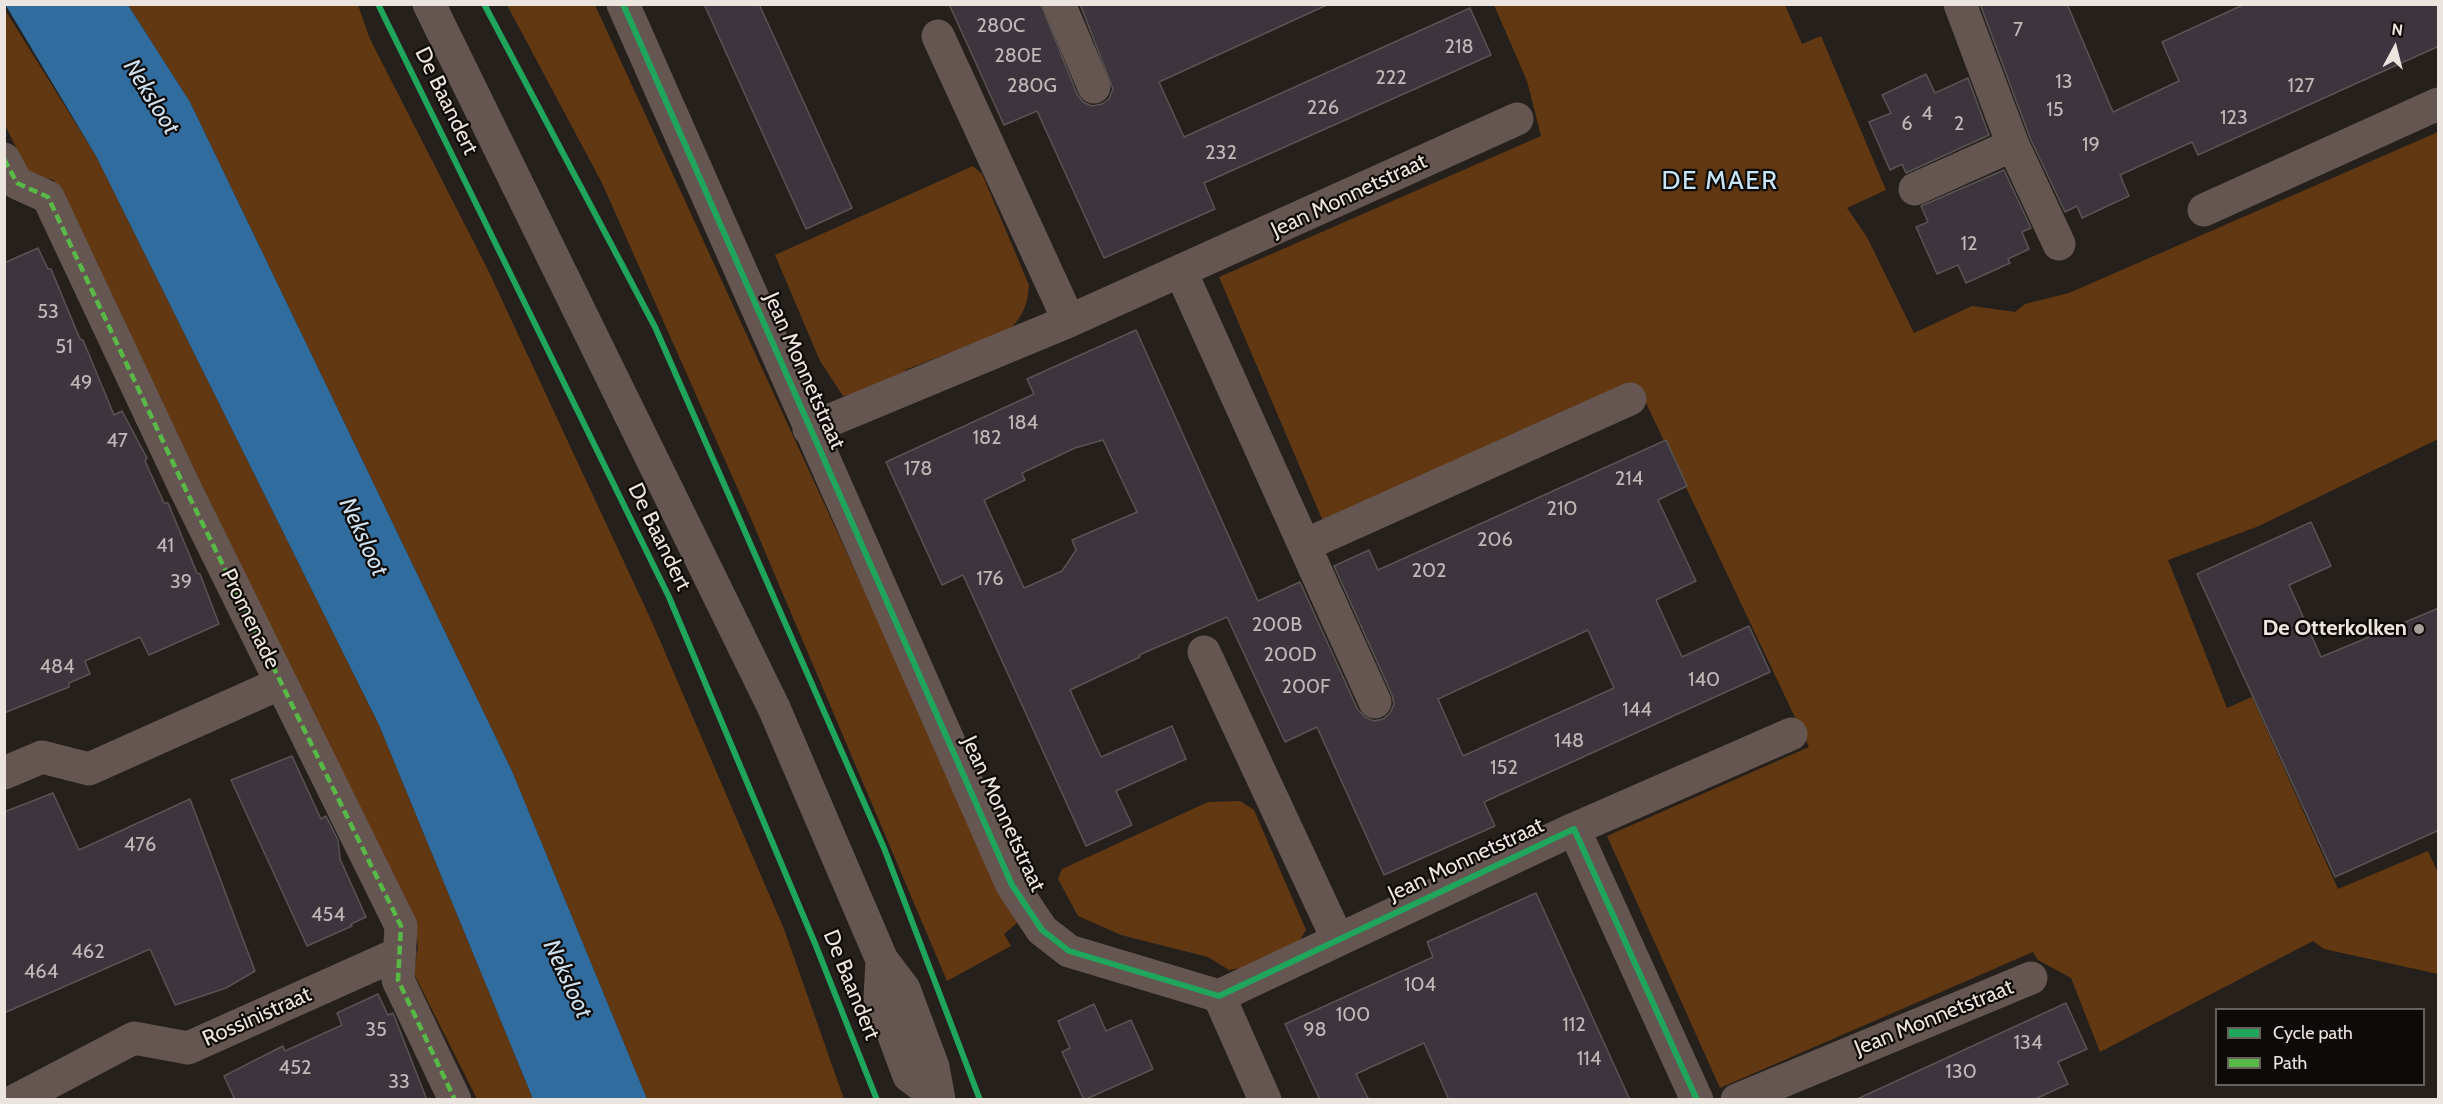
<!DOCTYPE html>
<html>
<head>
<meta charset="utf-8">
<style>
	body { margin:0 }
	#map { position:relative; width:2443px; height:1104px; overflow:hidden; background:#25201b; font-family:Cabin,sans-serif }
	canvas { display:block }
	.frame { position:absolute; inset:0; border:6px solid #ebe4df; pointer-events:none }
	.legend { position:absolute; left:2215px; top:1008px; width:210px; height:78px; box-sizing:border-box; background:#0e0a07; border:2px solid #66615d; margin:0; padding:8px 10px; list-style:none; font-size:18px; color:#ebe4df }
	.legend li { display:flex; align-items:center; gap:12px; height:30px }
	.legend b { width:30px; border:2px solid #66615d }
	.north { position:absolute; left:2365px; top:18px; width:60px; height:60px; -webkit-text-stroke:4px #0e0a07; paint-order:stroke; rotate:7deg; font-size:16px; font-weight:700; line-height:24px; text-align:center; color:#ebe4df }
	.north::after { content:''; display:block; margin:auto; width:21px; height:27px; background:#ebe4df; clip-path:polygon(50% 0,100% 100%,50% 72%,0 100%) }
</style>
</head>
<body>
<div id="map">
<canvas width="2443" height="1104"></canvas>
<div class="frame"></div>
<ul class="legend">
<li><b style="height:8px;background:#20a55d"></b>Cycle path</li>
<li><b style="height:8px;background:#58b947"></b>Path</li>
</ul>
<div class="north">N</div>
</div>
<script>
const ctx = document.querySelector('canvas').getContext('2d');
ctx.lineJoin = 'round';
function paint(path, color) {
  ctx.fillStyle = color;
  ctx.fill(path, 'evenodd');
}
function stroke(path, color, width, dash) {
  ctx.strokeStyle = color;
  ctx.lineWidth = width;
  ctx.lineCap = dash ? 'butt' : 'round';
  ctx.setLineDash(dash || []);
  ctx.stroke(path);
}
function write(font, color, halo, rows, align = 'center') {
  ctx.font = font + ' Cabin,sans-serif';
  ctx.lineWidth = 4.5;
  ctx.setLineDash([]);
  ctx.textBaseline = 'middle';
  ctx.strokeStyle = halo;
  ctx.fillStyle = color;
  for (const [text, x, y, turn = 0] of rows) {
    ctx.save();
    ctx.translate(x, y);
    ctx.rotate((+turn || 0) * Math.PI / 180);
    ctx.textAlign = isNaN(turn) ? turn : align;
    if (halo) ctx.strokeText(text, 0, 0);
    ctx.fillText(text, 0, 0);
    ctx.restore();
  }
}
paint(new Path2D(`
	M128,5H358L370,39L488,270L652,622L784,929L844,1099H647L512,771L190,102Z
	M507,5H595L1017,923L1004,934L1011,946L947,981L752,521L602,183Z
	M1494,5H1785L1802,44L1821,36L1886,190L1847,208L1867,237L1914,333L1972,306L2015,312L2025,304L2069,293L2438,132V439L2259,526L2168,560L2227,708L2252,697L2338,889L2428,851L2438,873V974L2324,949L2313,941L2100,1052L2071,978L2038,960L2033,952L1720,1088L1607,836L1809,747L1637,384L1360,509L1322,519L1219,277L1541,136L1527,81Z
	M4,8L96,156L379,725L533,1099H477L414,974L418,946L414,923L54,180L30,176L5,125Z
	M973,166L982,174L1029,285C1028,303 1023,317 1009,330L905,370L907,378L857,394L843,396L820,361L775,255Z
	M1240,801L1254,810L1306,930L1297,945L1264,964L1229,970L1208,957L1121,935L1078,916L1058,879L1062,869L1208,802Z`), '#613812');
paint(new Path2D(`
	M5,4L128,5L190,102L512,771L647,1099H533L379,725L96,156Z`), '#306c9d');
const building = new Path2D(`
	M704,4H759L852,208L806,229Z
	M949,4H1041L1077,94L1083,102L1092,106L1102,104L1109,99L1113,89L1080,4H1329L1159,82L1184,137L1470,8L1491,55L1204,183L1215,209L1104,258L1037,111L1004,125Z
	M1980,4H2067L2113,112L2179,81L2162,42L2245,4H2439V46L2198,155L2192,142L2120,175L2129,196L2082,218L2077,206L2065,212L2030,138Z
	M1926,74L1935,93L1968,78L1989,135L1906,173L1902,164L1890,170L1869,122L1891,113L1882,95Z
	M2004,170L2031,228L2022,232L2029,249L2008,259L2010,263L1966,283L1958,265L1937,274L1916,227L1928,222L1921,206Z
	M38,248L48,269H51L80,339L83,340L114,415L122,411L147,458L145,461L164,503H168L197,573L200,574L219,624L149,655L140,637L85,661L90,674L69,683V687L4,713V263Z
	M1136,330L1258,601L1300,582L1358,710L1365,717L1374,721L1383,719L1390,713L1394,704L1392,695L1334,566L1369,550L1378,570L1666,440L1687,486L1658,500L1696,581L1656,600L1682,657L1749,626L1770,672L1484,802L1495,826L1384,875L1317,727L1285,742L1227,617L1139,655L1140,657L1070,690L1101,757L1172,726L1186,759L1116,791L1132,825L1086,846L963,575L942,585L886,462L1034,394L1027,379ZM1103,440L1137,512L1072,540L1076,550L1062,571L1024,588L984,500L1025,480L1022,473L1075,448ZM1588,630L1614,688L1463,756L1438,699Z
	M2311,522L2331,566L2289,585L2321,657L2439,608V830L2335,877L2197,574Z
	M292,756L321,819L326,816L338,840L340,859L366,917L351,924L352,926L307,946L231,780Z
	M53,793L79,850L190,799L255,971L226,988L175,1005L150,949L4,1013V812Z
	M1536,893L1630,1100H1449L1424,1043L1356,1074L1369,1100H1320L1285,1024L1433,957L1427,942Z
	M378,994L388,1015L393,1013L427,1100H235L224,1076L283,1046L285,1051L342,1025L337,1013Z
	M2066,1003L2087,1049L2058,1062L2068,1084L2033,1100H1855Z
	M1094,1004L1106,1031L1131,1020L1153,1069L1084,1100L1062,1052L1070,1048L1058,1021Z`);
paint(building, '#3e343e');
stroke(building, '#585454', 1.5);
stroke(new Path2D(`
	M623,4L1012,885L1042,930L1069,951L1219,996L1574,829L1697,1100
	M1059,4L1094,87
	M1960,4L2013,145L2059,244
	M938,36L1069,321
	M4,159L17,183L48,197L184,486L401,926L398,980L455,1100
	M1915,189L2013,145
	M2204,210L2438,104
	M1181,272L1375,702
	M809,429L1069,321L1517,119
	M1305,545L1630,399
	M1204,652L1338,940
	M4,773L42,757L89,769L281,683
	M1574,829L1791,734
	M1219,996L1265,1100
	M16,1100L134,1038L188,1048L400,953
	M1737,1100L2031,978`), '#655652', 33);
stroke(new Path2D(`
	M429,4L774,708L882,960L904,989L933,1067L939,1100
	M882,960L880,998L909,1076L938,1097`), '#665652', 33);
stroke(new Path2D(`
	M4,159L17,183L48,197L184,486L401,926L398,980L455,1100`), '#58b947', 4.5, [9, 4.5]);
stroke(new Path2D(`
	M378,4L669,597L816,946L877,1100
	M484,4L655,327L884,848L980,1100
	M623,4L1012,885L1042,930L1069,951L1219,996L1574,829L1697,1100`), '#20a55d', 6);
for (const [x, y, r, color] of [
	[2419,629,6,"#a69f9a"]
]) {
  const dot = new Path2D();
  dot.arc(x, y, r, 0, 2 * Math.PI);
  ctx.fillStyle = color;
  ctx.fill(dot);
  stroke(dot, '#0e0a07', 2);
}
write('20px', '#c0b8b7', null, [
	["280C",1001,26],
	["7",2018,30],
	["218",1459,47],
	["280E",1018,56],
	["222",1391,78],
	["13",2064,82],
	["280G",1032,86],
	["127",2301,86],
	["226",1323,108],
	["15",2055,110],
	["4",1927,114],
	["123",2234,118],
	["6",1907,124],
	["2",1959,124],
	["19",2091,145],
	["232",1221,153],
	["12",1969,244],
	["53",48,312],
	["51",64,347],
	["49",81,383],
	["184",1023,423],
	["182",987,438],
	["47",117,441],
	["178",918,469],
	["214",1629,479],
	["210",1562,509],
	["206",1495,540],
	["41",165,546],
	["202",1429,571],
	["176",990,579],
	["39",181,582],
	["200B",1277,625],
	["200D",1290,655],
	["484",57,667],
	["140",1704,680],
	["200F",1306,687],
	["144",1637,710],
	["148",1569,741],
	["152",1504,768],
	["476",140,845],
	["454",328,915],
	["462",88,952],
	["464",41,972],
	["104",1420,985],
	["100",1353,1015],
	["112",1574,1025],
	["35",376,1030],
	["98",1315,1030],
	["134",2028,1043],
	["114",1589,1059],
	["452",295,1068],
	["130",1961,1072],
	["33",399,1082]
]);
write('22px', '#ebe4df', '#0e0a07', [
	["De Baandert",446,101,64],
	["Jean Monnetstraat",1349,196,-25],
	["Jean Monnetstraat",804,371,66],
	["De Baandert",659,537,64],
	["Promenade",250,619,64],
	["Jean Monnetstraat",1003,814,65],
	["Jean Monnetstraat",1466,860,-25],
	["De Baandert",851,985,68],
	["Rossinistraat",257,1017,-24],
	["Jean Monnetstraat",1934,1018,-22]
]);
write('bold 22px', '#ebe4df', '#0e0a07', [
	["De Otterkolken",2407,629]
], 'right');
write('italic 24px', '#cedfee', '#0e0a07', [
	["Neksloot",151,97,58],
	["Neksloot",363,537,65],
	["Neksloot",567,979,65]
]);
ctx.letterSpacing = '1.5px';
write('26px', '#c8e6f8', '#0e0a07', [
	["DE MAER",1720,181]
]);
ctx.letterSpacing = '0px';
</script>
</body>
</html>
